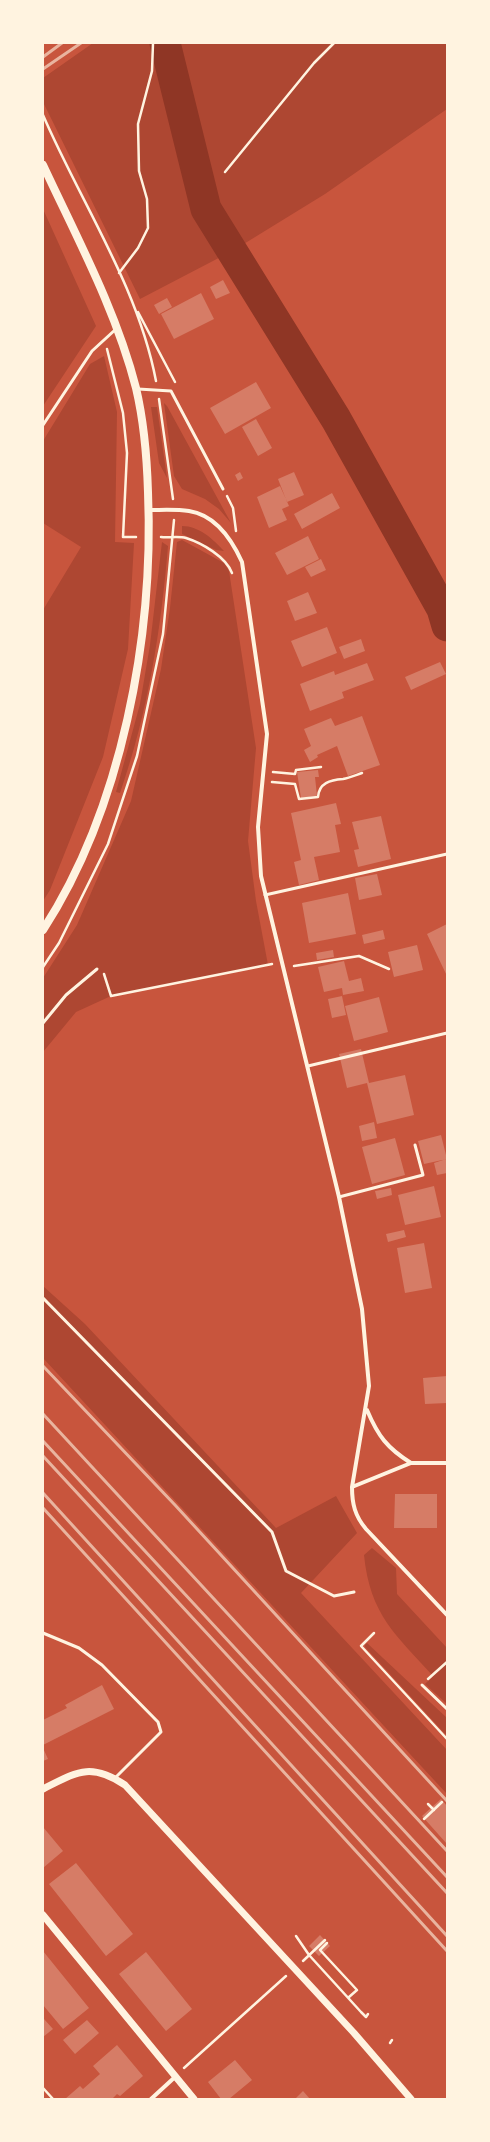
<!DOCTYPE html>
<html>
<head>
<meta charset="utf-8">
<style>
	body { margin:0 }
	#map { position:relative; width:490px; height:2142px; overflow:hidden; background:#c8553d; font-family:"Archivo Narrow",sans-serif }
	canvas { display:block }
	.frame { position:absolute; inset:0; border:44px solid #fff3e0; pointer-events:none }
</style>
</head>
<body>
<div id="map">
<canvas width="490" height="2142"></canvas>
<div class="frame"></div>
</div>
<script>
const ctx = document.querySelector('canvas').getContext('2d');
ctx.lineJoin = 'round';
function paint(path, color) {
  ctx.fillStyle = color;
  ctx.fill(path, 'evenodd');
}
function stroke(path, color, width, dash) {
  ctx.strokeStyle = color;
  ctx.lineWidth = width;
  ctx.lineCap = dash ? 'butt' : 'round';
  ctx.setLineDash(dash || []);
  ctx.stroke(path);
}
paint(new Path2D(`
	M93,43H447V109L325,194L234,250L140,299L43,102V78Z
	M43,209L96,326L43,406Z
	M104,356L117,412L115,542L134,543L128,649L103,757L50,890L43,901V610L81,547L43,523V441L90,364Z
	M164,403L167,406L231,523L219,509L205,499L182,489L174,476Z
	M151,407H157L167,478L159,463Z
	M182,526C199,526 213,539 224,551L216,550L182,534Z
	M182,540L224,563L229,571L256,748L248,841L256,901L268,965L111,996L76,1012L43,1052V978L77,925L131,801L161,669L170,608L177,542Z
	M162,542L168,546C161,630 148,713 120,793L116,792L140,704L150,645Z
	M43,1286L85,1324L276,1528L336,1496L357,1533L301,1593L447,1750V1794L43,1358Z
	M372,1548L396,1568L397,1594L447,1648V1704L425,1684L433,1676C396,1635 370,1615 364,1555Z
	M367,1643L447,1718V1736L365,1647V1645Z`), '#ae4732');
stroke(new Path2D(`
	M165,43L206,209L336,419L442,609L447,626`), '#8f3625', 31);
paint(new Path2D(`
	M223,280L230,293L216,299L210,287Z
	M201,293L214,319L174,339L161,314Z
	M167,298L172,307L159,314L154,305Z
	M256,382L271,408L225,434L210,408Z
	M256,419L272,448L258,456L242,427Z
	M240,472L243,478L238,481L235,475Z
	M294,472L304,495L287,502L278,479Z
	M280,486L289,506L282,509L287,520L269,528L257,497Z
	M332,493L340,508L302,529L294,514Z
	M308,536L319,559L287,575L275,553Z
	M321,559L326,570L311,577L305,567Z
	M308,592L317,613L295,621L287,601Z
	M327,627L337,653L302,667L291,641Z
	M361,639L365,651L344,659L339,647Z
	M440,662L446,674L411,690L405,677Z
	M367,663L374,680L342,692L344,698L310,711L300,684L334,671L335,675Z
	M362,716L380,765L348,776L337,746L317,755L318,757L310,762L304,750L311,746L304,729L331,718L335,726Z
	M318,770L319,777H315L317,796L301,798L297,772Z
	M336,803L341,824L335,825L340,852L314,857L319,880L299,885L294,862L301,860L291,813Z
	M381,816L391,859L358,867L354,850L359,849L352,822Z
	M377,874L382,895L359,900L355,878Z
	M348,893L356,934L309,943L302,903Z
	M447,924V976L427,934Z
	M383,930L385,939L364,944L362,935Z
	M417,945L423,970L394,977L388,952Z
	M333,950L334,957L317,960L316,953Z
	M344,961L349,981L361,978L364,991L343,995L342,988L324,992L318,967Z
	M342,996L346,1015L332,1018L328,999Z
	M379,997L388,1032L354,1041L345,1006Z
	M361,1049L369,1083L405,1075L414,1115L377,1124L367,1083L347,1088L339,1054Z
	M374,1122L377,1138L362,1141L359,1126Z
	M441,1135L447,1159L424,1164L418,1141Z
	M395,1138L405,1175L372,1184L362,1147Z
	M446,1159L447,1173L437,1175L434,1163Z
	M434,1186L441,1217L405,1225L398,1195Z
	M391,1188L392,1195L377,1199L375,1191Z
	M404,1230L406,1237L388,1242L386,1234Z
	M424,1243L432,1288L405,1293L397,1248Z
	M447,1376V1403L425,1404L423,1378Z
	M395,1494H437V1528H394Z
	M102,1685L114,1709L43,1745V1720L67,1708L65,1705Z
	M43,1748L48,1759L43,1761Z
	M441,1799L447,1806V1844L422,1816Z
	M43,1827L63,1851L43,1868Z
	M76,1863L133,1934L106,1956L49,1884Z
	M320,1935L330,1946L319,1956L309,1946Z
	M43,1951L89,2008L63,2029L43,2005Z
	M146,1952L192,2009L166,2031L119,1974Z
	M44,2019L53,2029L43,2037V2020Z
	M87,2020L99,2033L75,2054L63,2040Z
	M117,2045L143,2076L120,2096L117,2094L112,2099H65L80,2086L83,2089L100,2074L93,2066Z
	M235,2060L252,2080L229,2099H221L208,2082Z
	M303,2091L310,2099H295Z`), '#d67c66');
stroke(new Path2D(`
	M43,115C81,203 138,286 156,381
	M225,172L314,63L334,43
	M119,273L138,248L148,228L147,199L139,171L138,124L152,71L153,43
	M138,312L175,382
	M107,349L123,413L127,453L123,537H136
	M159,399L173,499
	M227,496L233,508L236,531
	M161,537C168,538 179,536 186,538C202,543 226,557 232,573
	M273,772L295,774L296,770L321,767
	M272,782L295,784L299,799L318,797C319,783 330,780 343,779C349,778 356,775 362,773
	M294,966L359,956L389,969
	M43,967L59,943L108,844L137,756L163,634L174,520
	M104,974L111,996L272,964
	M374,1633L361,1646L447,1739
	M428,1679L447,1662
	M428,1804L434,1810
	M424,1819L442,1802
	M296,1936L309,1955L361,2012L366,2017L368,2014
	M327,1943L320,1950L357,1990L349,1997
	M303,1961L325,1940
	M390,2043L392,2040
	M184,2068L286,1976
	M43,2088L53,2099`), '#fff3e0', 2.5);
stroke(new Path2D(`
	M138,389L171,391L223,489
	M43,425L92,351L116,329
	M265,895L447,854
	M43,1023L66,995L97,969
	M308,1066L447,1033
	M339,1197L423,1175L415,1145
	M43,1298L272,1532L286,1571L334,1596L354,1592
	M43,1633L79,1648L102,1665L158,1722L161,1732L115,1778
	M422,1685L447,1709`), '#fff3e0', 3);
stroke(new Path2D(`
	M149,510C162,510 176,509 189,511C215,515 232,540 242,562L267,734L258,827L261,876L339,1197L362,1309L369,1386L352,1487C352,1504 355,1516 366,1529L447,1615
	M367,1410C378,1436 387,1448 411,1463
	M352,1487L411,1463H447
	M151,2099L175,2077`), '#fff3e0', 4);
stroke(new Path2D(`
	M43,1789C77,1772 90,1762 125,1785L354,2033L411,2099
	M43,1915L194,2099`), '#fff3e0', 7);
stroke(new Path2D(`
	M43,165C77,238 116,310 136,388C144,422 147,458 148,492C154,636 122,808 43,930`), '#fff3e0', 8);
stroke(new Path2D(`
	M43,57L62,43
	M43,69L81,43
	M43,1366L175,1505L447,1801
	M43,1414L447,1851
	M43,1441L447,1877
	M43,1456L447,1893
	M43,1493L447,1936
	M43,1508L447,1951`), '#e9b49f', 3);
</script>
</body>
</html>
